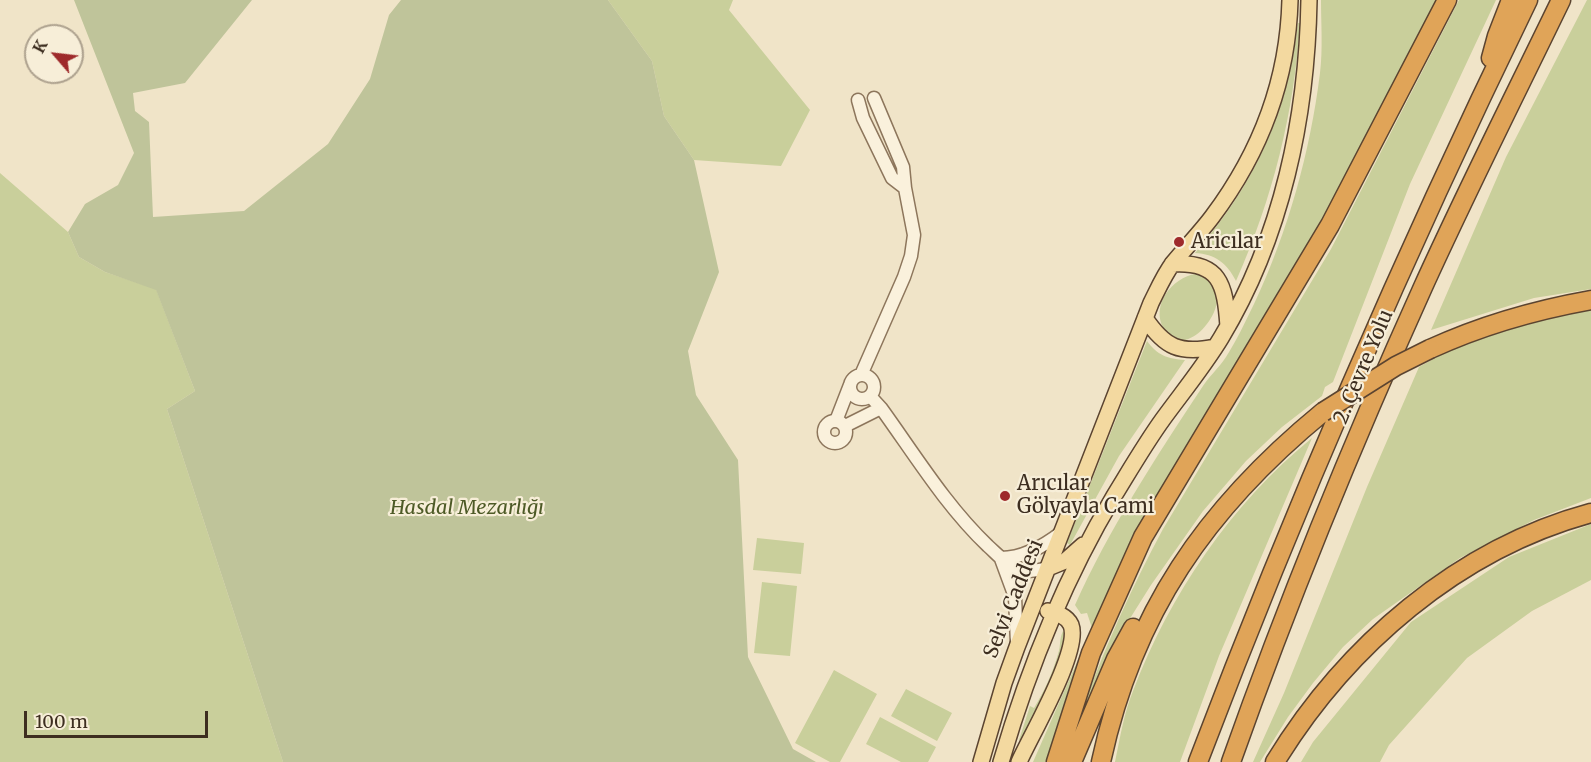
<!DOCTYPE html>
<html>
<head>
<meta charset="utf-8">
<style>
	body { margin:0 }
	#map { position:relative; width:1591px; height:762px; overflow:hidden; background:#f0e4c8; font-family:Merriweather,serif }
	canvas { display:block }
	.north { position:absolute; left:24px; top:24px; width:60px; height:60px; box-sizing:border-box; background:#f7eed8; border:2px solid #ada18e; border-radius:50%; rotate:298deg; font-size:16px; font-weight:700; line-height:24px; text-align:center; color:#3d2e20 }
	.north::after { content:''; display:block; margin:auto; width:21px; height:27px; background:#9e2a2b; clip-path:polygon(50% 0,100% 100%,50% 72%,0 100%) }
	.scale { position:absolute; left:24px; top:711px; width:184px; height:27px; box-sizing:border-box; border:3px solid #3d2e20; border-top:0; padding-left:8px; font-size:18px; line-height:21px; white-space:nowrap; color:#3d2e20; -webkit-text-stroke:4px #f7eed8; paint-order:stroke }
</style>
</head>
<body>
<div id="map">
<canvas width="1591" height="762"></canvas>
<div class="north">K</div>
<div class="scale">100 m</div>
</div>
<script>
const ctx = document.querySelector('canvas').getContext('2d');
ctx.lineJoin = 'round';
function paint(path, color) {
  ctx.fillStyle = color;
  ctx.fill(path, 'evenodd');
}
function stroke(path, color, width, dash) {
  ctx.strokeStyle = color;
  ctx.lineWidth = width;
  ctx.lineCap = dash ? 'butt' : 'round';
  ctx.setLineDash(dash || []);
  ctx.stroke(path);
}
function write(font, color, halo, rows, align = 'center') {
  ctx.font = font + ' Merriweather,serif';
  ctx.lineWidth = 4.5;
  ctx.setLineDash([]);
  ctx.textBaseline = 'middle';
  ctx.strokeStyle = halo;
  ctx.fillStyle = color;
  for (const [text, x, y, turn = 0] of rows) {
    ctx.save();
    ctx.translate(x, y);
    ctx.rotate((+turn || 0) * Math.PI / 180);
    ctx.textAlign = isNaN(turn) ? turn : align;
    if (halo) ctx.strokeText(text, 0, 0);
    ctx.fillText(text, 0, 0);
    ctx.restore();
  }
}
paint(new Path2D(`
	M608,0H733L729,10L810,110L781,166L694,160L664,116L652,61Z
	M1321,0H1441L1357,161L1136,536L1092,628L1050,762H1033L1092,628L1087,613L1081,614L1075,605C1108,531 1156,457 1201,389C1208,377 1219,368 1226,357C1237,340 1245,322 1254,304C1288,231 1310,153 1320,73C1323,49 1321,24 1321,0Z
	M1459,0H1496L1410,184L1333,382L1325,387L1322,396L1282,427L1246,461L1203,511L1151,585L1124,628L1087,703L1085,702C1107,642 1133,585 1163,529L1331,249Z
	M1587,0H1591V289L1534,298L1431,330L1506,157Z
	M1298,23H1300C1294,113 1273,198 1236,281C1227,263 1215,254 1195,253C1254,185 1288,113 1298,23Z
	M0,173L68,232L79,257L105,272L156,289L195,391L167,409L283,762H0Z
	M1196,274C1250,284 1188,371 1164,329C1150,306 1172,277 1196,274Z
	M1591,310V498L1534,520L1460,558L1373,619L1343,647L1313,683L1288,717L1260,762H1253L1284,693L1367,487L1419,367L1455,347L1510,326Z
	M1147,341C1157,355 1168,359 1185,360L1119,456L1070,545L1067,543Z
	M1312,438L1219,656L1180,762H1115C1120,738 1124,713 1133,691C1170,594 1231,504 1312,438Z
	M1591,524V580L1532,611L1467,658L1389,745L1380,762H1301L1313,742L1411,622L1509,557Z
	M757,538L804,543L801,574L753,570Z
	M762,582L797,586L790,656L754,653Z
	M1063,631L1066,632L1062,655L1021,741L1019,740L1030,706L1034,708C1044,692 1053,672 1058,654C1061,646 1059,639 1063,631Z
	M834,670L877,694L840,762H830L795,743Z
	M906,689L952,713L937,741L891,716Z
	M880,717L936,747L928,762H901L866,744Z`), '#c9cf9b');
paint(new Path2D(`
	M74,0H252L185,83L133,93L135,111L149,122L153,217L244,211L328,144L370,79L389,15L401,0H608L652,61L664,116L694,160L719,272L688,351L696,395L738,460L748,657L793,749L816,762H283L167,409L195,391L156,290L105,272L79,257L68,232L85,204L118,185L134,153Z`), '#bfc49a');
const minor = new Path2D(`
	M858,100L863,118L892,178L905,188L903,167L874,98
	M850 387a12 12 0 1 1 24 0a12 12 0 1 1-24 0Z
	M861,375L904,277L911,256L914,235L905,188
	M870,396L881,408C915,455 946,506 988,546C997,554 1005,564 1017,568C1027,572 1038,571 1048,568
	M836,421L850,385
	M824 432a11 11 0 1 1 22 0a11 11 0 1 1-22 0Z
	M845,426L881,408
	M1001,558C1024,558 1044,546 1062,532
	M1001,559L1015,597L1017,644`);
const major = new Path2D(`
	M1172,264C1220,261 1225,284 1228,326
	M1145,318C1165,348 1180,354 1215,347
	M1048,568L1065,561L1083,545
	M981,762L1004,683L1017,647L1151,303C1158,289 1164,275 1173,263C1186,247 1200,233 1212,217C1260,153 1288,80 1290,0
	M1001,762C1028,670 1065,578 1114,496C1130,470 1145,444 1163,419C1182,393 1204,366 1221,338C1282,237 1307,117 1309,0
	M1019,762C1031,735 1081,650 1071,625C1067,616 1057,613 1048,611`);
const highway = new Path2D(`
	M1491,58L1497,36L1511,0
	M1430,349C1482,325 1535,310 1591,300
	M1056,762L1091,653L1143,537L1330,225L1447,0
	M1072,762L1116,659L1133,628
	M1101,762C1133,613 1206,508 1323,412
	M1198,762C1297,501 1406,251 1528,0
	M1231,762C1288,601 1353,442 1423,287C1467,190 1515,95 1561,0
	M1275,762C1346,646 1458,549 1591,513`);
stroke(minor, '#8d765c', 15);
stroke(major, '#5b4430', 18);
stroke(highway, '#5b4430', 21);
stroke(minor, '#faf1dc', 12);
stroke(major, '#f3d9a0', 15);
stroke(highway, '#e0a458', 18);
const highwayBridge = new Path2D(`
	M1323,412L1396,366L1430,349`);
stroke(highwayBridge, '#5b4430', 21, []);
stroke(highwayBridge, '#e0a458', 18);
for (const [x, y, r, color] of [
	[1179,242,6,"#9e2a2b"],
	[1005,496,6,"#9e2a2b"]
]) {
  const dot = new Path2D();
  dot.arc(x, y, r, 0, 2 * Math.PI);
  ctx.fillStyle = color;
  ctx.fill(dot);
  stroke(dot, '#f7eed8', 2);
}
write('20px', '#3d2e20', '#f7eed8', [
	["Aricılar",1191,242],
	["Arıcılar",1017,484],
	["Gölyayla Cami",1017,507]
], 'left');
write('20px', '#3d2e20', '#f7eed8', [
	["2. Çevre Yolu",1364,367,-67],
	["Selvi Caddesi",1014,599,-68]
]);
write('italic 20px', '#4d5a26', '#f7eed8', [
	["Hasdal Mezarlığı",467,508]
]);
</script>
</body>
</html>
